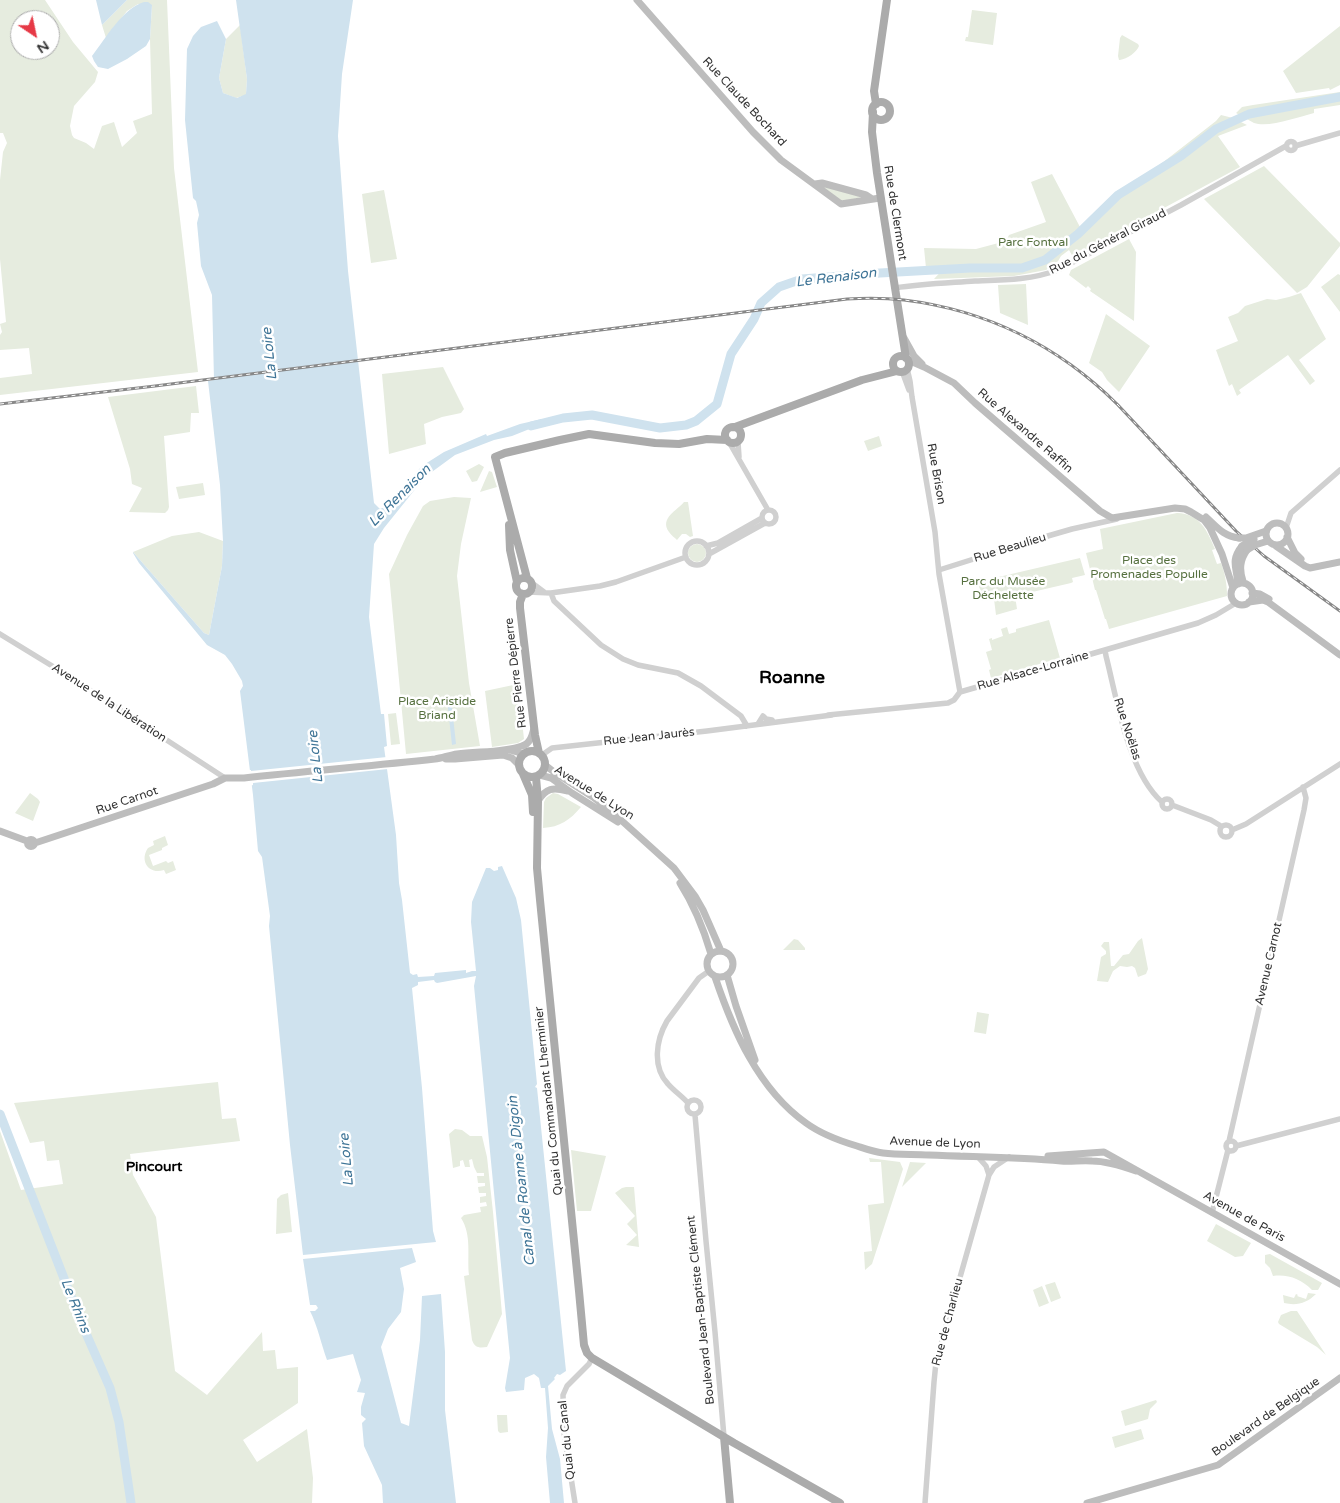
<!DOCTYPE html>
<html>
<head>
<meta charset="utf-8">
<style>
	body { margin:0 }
	#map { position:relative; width:1340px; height:1503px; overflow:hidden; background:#fff; font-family:"Varela Round",sans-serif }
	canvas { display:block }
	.north { position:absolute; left:10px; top:10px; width:50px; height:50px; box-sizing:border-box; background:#fff; border:1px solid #adadad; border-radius:50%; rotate:146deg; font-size:14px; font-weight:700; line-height:20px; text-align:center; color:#333 }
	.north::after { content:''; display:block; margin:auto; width:18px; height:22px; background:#e63946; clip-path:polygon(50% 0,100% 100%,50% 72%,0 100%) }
</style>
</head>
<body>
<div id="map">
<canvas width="1340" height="1503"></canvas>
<div class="north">N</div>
</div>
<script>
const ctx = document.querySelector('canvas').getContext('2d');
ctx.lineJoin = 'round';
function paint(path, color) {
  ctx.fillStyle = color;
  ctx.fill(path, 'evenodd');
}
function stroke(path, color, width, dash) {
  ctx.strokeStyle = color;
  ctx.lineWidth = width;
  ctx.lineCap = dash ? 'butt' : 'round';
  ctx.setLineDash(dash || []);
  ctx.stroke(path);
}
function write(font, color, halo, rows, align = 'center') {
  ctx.font = font + ' "Varela Round",sans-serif';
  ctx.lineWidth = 5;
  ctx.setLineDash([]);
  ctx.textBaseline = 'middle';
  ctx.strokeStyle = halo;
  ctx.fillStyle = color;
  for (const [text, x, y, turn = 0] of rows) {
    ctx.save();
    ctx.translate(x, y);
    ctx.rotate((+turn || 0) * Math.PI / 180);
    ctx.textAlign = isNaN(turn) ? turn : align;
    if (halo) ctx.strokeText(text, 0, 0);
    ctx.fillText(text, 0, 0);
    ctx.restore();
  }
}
paint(new Path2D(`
	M0,0H45L73,42L98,72L95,82L74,106L70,126L72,135L74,138L86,143L94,149L102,126L114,122L122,147L137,133L133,121L152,114L150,39L152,5L138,4L127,11L106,38L102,25L127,0H167L174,168L198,372L0,395V378L32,374L29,348L0,350V335L2,332L0,324L6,322L0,259V180L3,152L7,143L3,133H0ZM20,20H50V50H20Z
	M972,10L997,13L993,45L965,41L966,37H968Z
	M240,25L247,79L246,95L236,98L223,93L219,78L226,39Z
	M1340,26V85L1330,90L1329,88L1296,93L1283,71Z
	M1122,35L1138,44L1139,46C1137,52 1127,59 1120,60H1119L1118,56L1120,38Z
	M1340,92V105L1314,109V113C1298,117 1269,128 1254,123C1248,120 1242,116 1236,113L1242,107L1253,105Z
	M1221,115L1233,118L1247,125L1218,136L1240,167L1073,257L1069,250L1061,256L1057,263L1046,270L1014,276L934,279L946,266L926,268L924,248L976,249L1006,241L1009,235L1046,222L1031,182L1052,174L1080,227L1216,121Z
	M1264,166L1340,243V246L1307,287L1297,293L1204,199Z
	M820,185L866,196L842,202Z
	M384,190L397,259L371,263L362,194Z
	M1129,239L1136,252L1134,321L1090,291L1091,289L1088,286L1086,288L1069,275L1071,270Z
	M1338,274L1340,275V312L1321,287Z
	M1026,284L1028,325L1000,313L998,285Z
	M1301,293L1326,339L1299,360L1315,381L1310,385L1288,355L1239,390L1241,393L1237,396L1232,384L1229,386L1216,350L1238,341L1228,317L1238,313L1245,306L1267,299L1276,300L1289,297Z
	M1106,314L1150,346L1119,392L1107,380L1102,372L1089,363Z
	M443,367L464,409L461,413L442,417L424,424L426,444L389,454L382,374Z
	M196,386L199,413H191L190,432L164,436L169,507L168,510L165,513L129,512L142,488L132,484L130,469L108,397Z
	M879,436L882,446L868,451L864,441Z
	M479,464L484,467L477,481L472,482L466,471Z
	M489,471L492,472L497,487L480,492Z
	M203,483L205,495L179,499L176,487Z
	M454,497L471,498L461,544L457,576L469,683L480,746L406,754L389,574L407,535L423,506L430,501Z
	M684,502H688L693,536L690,537L686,534H682L677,540C675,538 671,535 669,532C659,518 678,510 684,502Z
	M1177,513C1200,514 1207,530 1215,549L1212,550L1217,564L1221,563C1225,574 1227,584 1227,596L1109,629L1106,619H1105L1096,590H1095L1086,553L1103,549L1100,529Z
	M199,532L223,541L222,566L209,635L204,633L133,552L172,536Z
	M688 553a9 9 0 1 1 18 0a9 9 0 1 1-18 0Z
	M1080,558L1085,575L1072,578L1073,582L1071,583L1015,596L1017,609L996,615L994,599L982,601L981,595L982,594L977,582Z
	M1049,620L1060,658L991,678L989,670L991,669L986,652L992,650L989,639L992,638V640L1003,636L1001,629L1007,627L1009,634L1016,632V629Z
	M518,684L524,739L518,743L492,747L485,691Z
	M396,713L400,744L391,745L388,714Z
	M30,793L38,799L40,802L33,821L15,813Z
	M553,793L558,794L581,807C570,820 560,827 543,828L544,802L546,798Z
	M165,836L168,845L162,848V850L149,855L153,866L166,861L168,863L173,861L176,870L166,874L164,870C149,875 139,861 148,848L154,845L153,841Z
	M1142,938L1148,969L1146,974L1138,977L1135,968L1132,966L1127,967L1120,966L1113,971L1108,982L1097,981L1101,957L1106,954V951L1101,946L1104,942H1109L1111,966H1114L1123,955L1129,954L1138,941Z
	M794,939L798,940L805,948V950H783Z
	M977,1012L989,1014L986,1034L974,1032Z
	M218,1082L222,1119L236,1118L240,1141L130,1154L133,1175L156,1217L175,1371L207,1395L262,1332L263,1351L275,1350L277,1369L298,1367V1403L243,1440L257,1462L307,1429L313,1478L312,1503H0V1131L21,1190L63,1184L59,1160L47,1161L44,1141L30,1143L14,1103Z
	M455,1129L462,1130L470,1136H482L487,1157L493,1212L502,1314L487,1347C479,1348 475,1348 472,1340L464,1276L469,1275C467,1256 472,1235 461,1218L464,1215L481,1212L480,1207L487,1206L486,1202L480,1203V1197L486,1196V1193H479L478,1187L485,1186V1183H478L477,1176H484V1173H477L474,1167L472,1159L469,1160L470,1167H465L463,1160L460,1161V1166L453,1168L449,1134Z
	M571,1150L606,1156L591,1211H577Z
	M869,1158L900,1162L903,1169L872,1264L865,1270L864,1252L872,1251L868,1205L884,1203L881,1162H870Z
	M910,1162L926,1163L902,1187Z
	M626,1187H634L639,1247L626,1245L637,1235L627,1224L635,1216L615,1193L622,1188Z
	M288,1193L292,1232L276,1234L277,1199L281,1195Z
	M1216,1224L1251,1243L1243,1256L1235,1257L1207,1241Z
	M1270,1254L1322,1283L1318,1290H1312C1301,1279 1288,1274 1273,1276L1270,1268L1265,1263V1255Z
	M1055,1282L1061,1298L1051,1302L1045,1285Z
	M1042,1286L1049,1303L1039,1307L1033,1290Z
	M1308,1293L1316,1294C1307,1303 1297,1306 1284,1303L1283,1295L1294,1298L1296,1294L1298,1295L1297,1296L1306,1299Z
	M1291,1311H1297L1326,1355L1317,1347L1279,1324L1278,1322L1281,1315Z
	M1156,1400L1157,1402L1150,1409L1148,1419L1125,1426L1121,1411Z
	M497,1415H507L508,1432L500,1433L498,1431Z
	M1141,1429L1144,1439L1115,1448L1112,1437Z`), '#e6ecdf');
paint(new Path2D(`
	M96,0H127L102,25Z
	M236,0H353L342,74L338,136L348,271L374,503L380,509L385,507L422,466L444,452L486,434L487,436L520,424L542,419V424L512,436L494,440L455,455L425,477L384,528L374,544L369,617L381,714H384L387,746L384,747L396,835L399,883L402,900L410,973L413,975L417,974L418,977L434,976L435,973L466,970V973L472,971H476L471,922L472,902L486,868H490L494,871L498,870V867L502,866L516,898L521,920L537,1084L535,1087L537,1088L566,1371L560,1375L557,1374L554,1378L555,1379L548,1386L552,1429L560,1459L564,1503H550L546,1457L548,1428L545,1388H541L539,1378L534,1374L525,1378L524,1390L506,1392L505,1388L510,1358L474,986L476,976L437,983L435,982L434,980L418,982V985L412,988L422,1088L433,1231L436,1242L303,1255L290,1145L269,926L270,916L262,857L258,851L253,795L240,691L243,686L242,681L232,664L225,655L207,645L139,563L133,553V552L204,633L209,635L222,566L223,541L220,485L208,381L214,380L212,295L201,266L197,223L199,215L196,201L193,198L185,120L187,49L193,36L201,27L217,21L226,39L219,78L223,93L237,98L246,94L247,79Z
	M144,2H148L152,5L150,39L146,46L127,59L108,69L98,67L94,61L92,56C106,38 122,9 144,2Z
	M451,698L456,744L452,745L447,699Z
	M412,1248L416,1262L400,1268L404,1289L401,1312L388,1329L381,1347L401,1423L409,1426L420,1340L422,1296L441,1294L445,1352V1410L456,1503H383L382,1485L364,1446L362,1423L366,1419L361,1415V1407L365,1393L357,1392L361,1380L353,1354L327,1360C321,1344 318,1327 310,1311H315L318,1308L316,1305H310L303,1259Z`), '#cfe2ee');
paint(new Path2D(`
	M387,757L388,769L253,783V785L250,786L248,770H251V771Z`), '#fff');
stroke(new Path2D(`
	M531,426L563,418L592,415L660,428L686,425L696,421L717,404L731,354L754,319L761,303L779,287L802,279L880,273L970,268H1022L1045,260L1078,234L1118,195L1181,156L1216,129L1249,114L1340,97
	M0,1114L81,1322L110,1388L119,1422L131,1503`), '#cfe2ee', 9);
stroke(new Path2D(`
	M1286.5 146a4.5 4.5 0 1 1 9 0a4.5 4.5 0 1 1-9 0Z
	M1295,146L1340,133
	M895,288C921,284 948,283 975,281C1004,280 1031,280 1058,270L1181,205L1286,146
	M907,368L910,381L912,397L935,532L939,574L960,692
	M902,371L909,390
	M729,442L768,510
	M738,442L739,457
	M762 517a7 7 0 1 1 14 0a7 7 0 1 1-14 0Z
	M1286,528L1291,513L1340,470
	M685 553a12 12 0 1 1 24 0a12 12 0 1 1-24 0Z
	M706,546L718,543L762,518
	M709,554L765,523
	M939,570L1034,540L1072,529L1117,519
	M532,583L544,592
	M528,592L551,593L600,586L616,582L686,557
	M551,593L554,601L601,645L623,659L638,665L678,673L701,686L741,716L747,726
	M0,634L62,672L225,778
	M1105,650L1106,656C1117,699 1128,772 1162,802
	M960,692L1198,623L1216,615L1236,603
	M828,715L948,703L954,700L960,692
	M758,724L763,716L766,719L772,720
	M542,755L552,748L707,731L832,715
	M1162 804a5 5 0 1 1 10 0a5 5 0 1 1-10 0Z
	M1172,805L1211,820L1221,826
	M1220 831a6 6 0 1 1 12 0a6 6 0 1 1-12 0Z
	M1232,830L1246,824L1340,764
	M687 1107a7 7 0 1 1 14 0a7 7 0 1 1-14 0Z
	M688,1103C682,1096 674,1091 668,1084C652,1067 656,1040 667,1021L699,978L709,971
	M695,1115L706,1241L715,1332L724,1437
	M1226 1146a5 5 0 1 1 10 0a5 5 0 1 1-10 0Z
	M1229,1141L1304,810L1306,798L1303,787
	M1236,1146L1340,1119
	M978,1157L986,1166L989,1175
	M1212,1213L1228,1150
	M575,1503L564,1433L563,1395L567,1386L589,1364L592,1358
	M925,1503L934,1382L936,1362L989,1175L994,1167L1009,1157`), '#d0d0d0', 5.5);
stroke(new Path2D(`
	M637,0L753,132L781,160L841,204L880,198
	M815,184L822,183L866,195L872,199
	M904,338L914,356L922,364
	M908,360L924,367L954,383L975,403L1100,511L1112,518L1175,508L1185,509L1191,512L1204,520L1210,528L1222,554L1233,588
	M1206,517C1217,527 1223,536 1239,538
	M1266 534a11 11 0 1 1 22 0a11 11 0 1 1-22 0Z
	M1287,537L1295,553L1301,559
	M1276,546L1305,566L1310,568L1340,562
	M1243,581C1239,569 1240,560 1247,550
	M1231 594a11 11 0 1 1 22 0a11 11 0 1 1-22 0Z
	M1238,584C1237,568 1230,561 1242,546
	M1252,593L1260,594L1269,599
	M1249,602L1263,600L1268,602L1340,655
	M510,750L524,754
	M446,759H455L503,755L512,758L519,765
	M545,765L554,772L593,797L611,811L674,868L695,896L703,910L721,951
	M540,775L551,778L572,793L618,822
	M538,801C546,788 553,787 567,791
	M0,831L27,841
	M27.5 843a3.5 3.5 0 1 1 7 0a3.5 3.5 0 1 1-7 0Z
	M35,843L213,784L225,778H244C308,771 371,766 435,759C442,758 450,755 457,754C477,751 503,753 522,746C530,744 532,736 534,728
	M680,883C694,905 704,930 711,954
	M707 964a13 13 0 1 1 26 0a13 13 0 1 1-26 0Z
	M727,975L736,1006L755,1060
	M715,977C733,1030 758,1089 806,1123C821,1134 840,1141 857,1146C866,1149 874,1152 883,1153C898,1155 914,1154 929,1155C973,1157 1017,1157 1061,1161C1071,1162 1082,1160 1092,1161C1107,1161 1122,1166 1136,1171
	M1048,1156L1104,1152L1340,1284
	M1087,1503L1218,1465L1340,1378`), '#bdbdbd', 7);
stroke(new Path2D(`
	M872 111a9 9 0 1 1 18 0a9 9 0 1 1-18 0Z
	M876,104L874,91L887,0
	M873,112L872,132L877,173L906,358
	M893 364a8 8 0 1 1 16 0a8 8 0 1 1-16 0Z
	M725 435a8 8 0 1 1 16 0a8 8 0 1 1-16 0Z
	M735,427L862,380L897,371
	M509,525L510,550L517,582
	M527,578L495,457L505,453L560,440L589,434L655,443L679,444L707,439L727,440
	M516 586a8 8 0 1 1 16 0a8 8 0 1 1-16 0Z
	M523,594L520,602V608L535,735L539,753
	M519 764a13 13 0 1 1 26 0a13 13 0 1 1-26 0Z
	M523,774L532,795L533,812
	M536,777L538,801L537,868L540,900L579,1291L584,1345L587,1353L592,1358L734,1443L840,1503
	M724,1437L730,1503`), '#ababab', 8);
const rail = new Path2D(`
	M0,404L155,386L847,299C866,298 885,298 904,300C986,310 1059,346 1118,405L1236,531L1264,556L1340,611`);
stroke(rail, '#888', 3);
stroke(rail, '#fff', 1, [4]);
stroke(new Path2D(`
	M1239,538H1246L1266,531
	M1242,546L1254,539
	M1247,550L1255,545L1268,541`), '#bdbdbd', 7);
write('12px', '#333', '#fff', [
	["Rue Claude Bochard",744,102,47],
	["Rue de Clermont",895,213,81],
	["Rue du Général Giraud",1108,242,-27],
	["Rue Alexandre Raffin",1025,431,41],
	["Rue Brison",936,474,80],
	["Rue Beaulieu",1010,548,-17],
	["Rue Alsace-Lorraine",1033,671,-16],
	["Rue Pierre Dépierre",516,673,-97],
	["Avenue de la Libération",109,703,33],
	["Rue Noëlas",1127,729,72],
	["Rue Jean Jaurès",649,737,-6],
	["Avenue de Lyon",594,793,32],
	["Rue Carnot",127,801,-19],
	["Avenue Carnot",1269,964,-77],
	["Quai du Commandant Lherminier",549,1101,-96],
	["Avenue de Lyon",935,1143,2],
	["Avenue de Paris",1244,1217,29],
	["Boulevard Jean-Baptiste Clément",701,1310,-96],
	["Rue de Charlieu",948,1322,-75],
	["Boulevard de Belgique",1266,1417,-35],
	["Quai du Canal",567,1440,-96]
]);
write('12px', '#56703f', '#fff', [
	["Parc Fontval",1033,243],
	["Place des",1149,561],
	["Promenades Populle",1149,575],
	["Parc du Musée",1003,582],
	["Déchelette",1003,596],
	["Place Aristide",437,702],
	["Briand",437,716]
]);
write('italic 14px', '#3f7597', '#fff', [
	["Le Renaison",836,278,-7],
	["La Loire",270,354,-96],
	["Le Renaison",400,496,-45],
	["La Loire",316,757,-96],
	["La Loire",347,1160,-95],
	["Canal de Roanne à Digoin",522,1181,-96],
	["Le Rhins",75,1306,68]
]);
write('bold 14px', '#000', '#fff', [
	["Pincourt",154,1167]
]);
write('bold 18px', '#000', '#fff', [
	["Roanne",792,678]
]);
</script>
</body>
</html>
